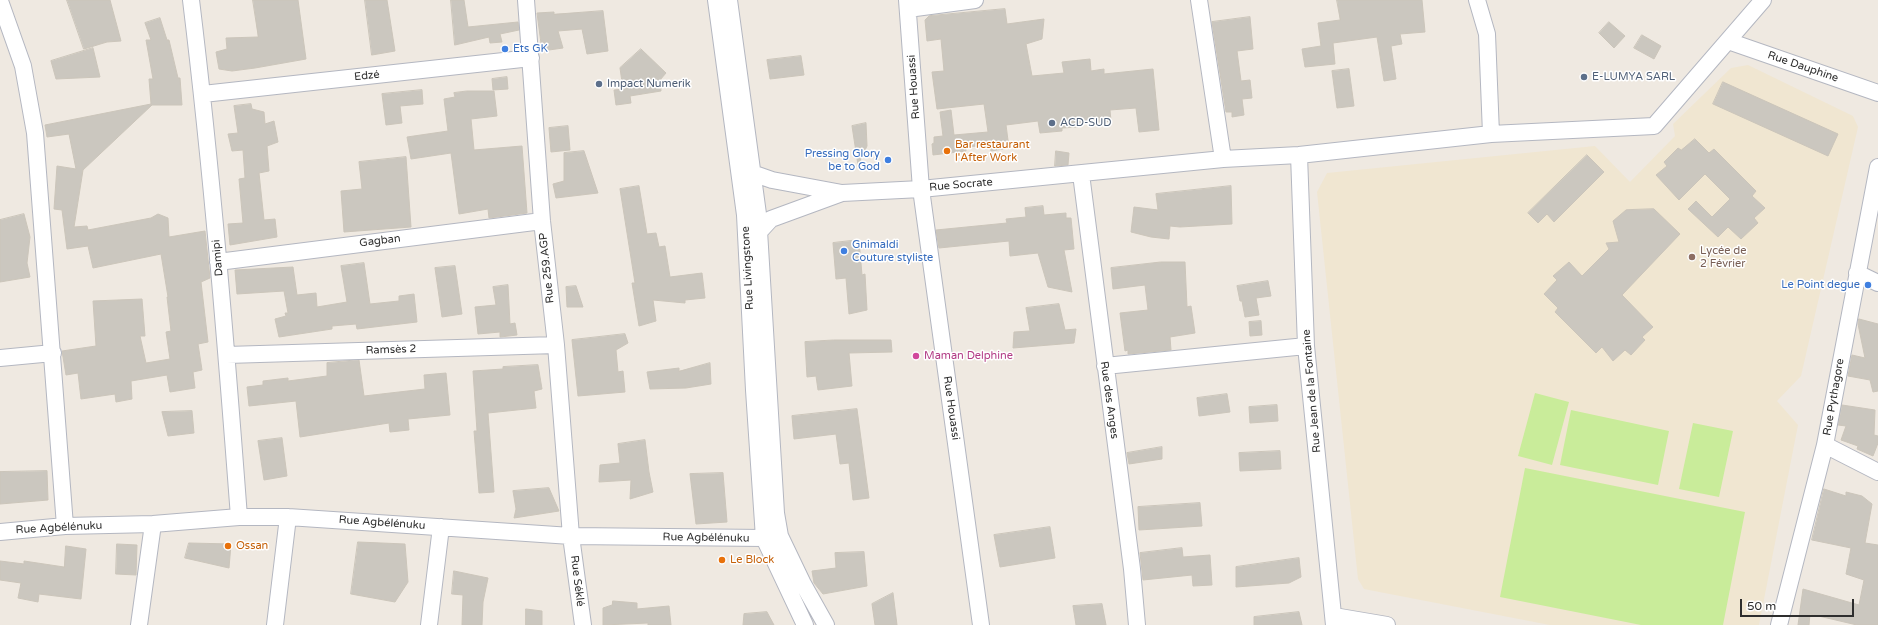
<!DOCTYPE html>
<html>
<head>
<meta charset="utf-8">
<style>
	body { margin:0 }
	#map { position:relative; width:1878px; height:625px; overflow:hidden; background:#efe9e1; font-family:"Varela Round",sans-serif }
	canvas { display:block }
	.scale { position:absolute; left:1740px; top:599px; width:114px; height:18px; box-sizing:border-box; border:2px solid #2e2e2e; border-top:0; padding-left:5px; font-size:12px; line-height:14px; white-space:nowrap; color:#2e2e2e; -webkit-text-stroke:3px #fff; paint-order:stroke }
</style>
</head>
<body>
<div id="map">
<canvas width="1878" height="625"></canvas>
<div class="scale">50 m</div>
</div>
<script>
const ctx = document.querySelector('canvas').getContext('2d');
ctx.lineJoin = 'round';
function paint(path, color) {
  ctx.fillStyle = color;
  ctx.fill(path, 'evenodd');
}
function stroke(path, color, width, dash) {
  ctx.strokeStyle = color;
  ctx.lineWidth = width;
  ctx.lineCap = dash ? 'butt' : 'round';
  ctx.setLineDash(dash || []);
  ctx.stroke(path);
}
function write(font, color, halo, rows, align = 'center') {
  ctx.font = font + ' "Varela Round",sans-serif';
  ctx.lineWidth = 3;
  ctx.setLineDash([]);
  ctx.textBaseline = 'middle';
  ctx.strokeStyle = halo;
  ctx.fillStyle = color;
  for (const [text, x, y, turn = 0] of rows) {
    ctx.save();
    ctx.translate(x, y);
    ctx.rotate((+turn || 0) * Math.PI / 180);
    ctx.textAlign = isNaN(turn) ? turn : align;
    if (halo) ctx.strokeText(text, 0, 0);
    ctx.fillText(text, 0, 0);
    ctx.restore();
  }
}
paint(new Path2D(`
	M1748,65L1853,116L1858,127L1801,376L1777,401L1798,425L1759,625H1550L1364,589L1358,579L1317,192L1327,173L1595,146L1630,182L1675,136L1673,124L1731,68Z`), '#f0e6d1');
paint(new Path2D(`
	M1535,393L1569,402L1552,465L1518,456Z
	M1571,410L1669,431L1658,485L1560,465Z
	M1693,423L1733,431L1719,497L1679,489Z
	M1525,468L1745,512L1723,625H1641L1500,597Z`), '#c9ec9a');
const building = new Path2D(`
	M67,0H110L121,41L107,42L84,49Z
	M253,0H298L306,59L255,68L232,71L219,69L216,52L227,49L226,38L258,37Z
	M365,0H387L395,51L372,55Z
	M451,0H464L468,27L518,22L519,30L500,34L502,42L490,43L489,37L455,45Z
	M1337,0H1422L1425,32L1400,34L1402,44L1391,46L1396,79L1384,81L1377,37L1333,43L1335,64L1305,67L1302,49L1321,46L1318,23L1340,20Z
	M1005,9L1007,24L1044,19L1042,39L1026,44L1032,76L1064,73L1062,62L1090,59L1091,71L1104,69V74L1153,69L1159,130L1139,132L1136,108L1110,110L1111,121L1077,124L1078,127L1062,128V131L1040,133L1038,121L1006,125L1009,148L991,151L990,145L966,147V151L933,155L932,144L934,143V137L943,136L940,112L951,110L954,135L988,132L984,104L937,109L932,72L944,71L941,39L927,41L925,20L929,16Z
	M603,11L608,51L587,54L582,29L558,31L563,48L542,51L537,13L554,12V14Z
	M1250,17L1253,49L1237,51L1241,81L1250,80L1252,98L1242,99L1244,115L1232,117V112H1226L1212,22Z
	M160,18L167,40H169L178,78H180L182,105H152L83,170L74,227L87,226L88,230L151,218L158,214L168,218L169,237L205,231L210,278L201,282L208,342L198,344L202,370L193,372L195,388L170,392L167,375L131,381L132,399L116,402L115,394L81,399L78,373L66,375L62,351L96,346L93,301L142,299L145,336H140L146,363L170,359L166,332L171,331L167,297H168L161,254L93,268L88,246L67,249L62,210L54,209L57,166L76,169L69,134L47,137L45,125L151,104L149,79H153L146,40H151L145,23Z
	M1609,22L1625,36L1614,48L1599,33Z
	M1642,35L1661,46L1654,59L1634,48Z
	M93,48L100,77L56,79L51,61Z
	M641,49L666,73L660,80L661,91L630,96L631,103L616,105L614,90L623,89L620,68Z
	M801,56L804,75L770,79L767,60Z
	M1349,69L1354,106L1337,108L1332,71Z
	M507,77L508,89L493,90L492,79Z
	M1723,82L1838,134L1828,156L1713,104Z
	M422,90L423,104L400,106L402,123L386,125L382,94Z
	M467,91H494L497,116L471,119L474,150L522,146L527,213L489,218L488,209L459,214L451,153L411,159L407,137L448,131L444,99L455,97L454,93Z
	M251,104L252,109L264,112L265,124L274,121L278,142L267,146L269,171L259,173L264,220L275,219L277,237L230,245L228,224L243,223L239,179L245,178L243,150L232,151L228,134L238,133L234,106Z
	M866,123L867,146L858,165L852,126Z
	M568,126L570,150L551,152L549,128Z
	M1695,139L1709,153L1714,149L1756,191L1752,196L1765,208L1754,218L1758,223L1741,239L1728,227L1718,237L1688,209L1696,201L1712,217L1730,199L1705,174L1679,200L1656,175L1667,166L1664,162L1678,148L1681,150Z
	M584,151L598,193L556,198L553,184L564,181V153Z
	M1056,151L1069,153L1068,165L1055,166Z
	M1587,155L1604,172L1554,222L1547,214L1538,223L1528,213Z
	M406,157L411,227L344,232L341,191L362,189L359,162Z
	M639,186L647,234L656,233L659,247L665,246L670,277L702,273L705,298L685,300V303L653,300L656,321L639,326L632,283H635L620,189Z
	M1231,186L1232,224L1180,227L1170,226L1169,239L1151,237L1131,232L1134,207L1158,210L1156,194Z
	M1043,206L1044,215L1066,213V218H1071L1074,249L1064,250L1072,292L1048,287L1038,253L1010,256L1009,241L939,248L936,230L1007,223L1006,219L1026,217L1025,208Z
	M1654,209L1680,234L1622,295L1653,327L1642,337L1645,340L1631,355L1625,350L1613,361L1602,347L1596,353L1555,312L1558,308L1544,294L1557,280L1553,276L1569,262L1582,276L1609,249L1606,243L1619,242L1613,221L1626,210Z
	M24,214L30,237L27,263L30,277L0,282V220Z
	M859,240L862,275L865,274L867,310L849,314L846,278L836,279L833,243Z
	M1161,262H1185L1187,307L1191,306L1195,333L1170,337L1171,350L1128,354V350L1125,351L1120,313L1148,310L1145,285L1113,289L1111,268Z
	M364,263L370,304L399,301V296L414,294L417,322L357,329L356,324L332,326V329L279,337L275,319L286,316L285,313H288L284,291L237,294L235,270L293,267L297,295L316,293L317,307L347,302L341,266Z
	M455,266L462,314L442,317L435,268Z
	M1268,281L1271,296L1256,298L1259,315L1245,317L1242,301H1240L1237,286Z
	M508,285L510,324L515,323L517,335L500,337V332L478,334L475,307L496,305L493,287Z
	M576,286L583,307H567L566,287Z
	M1059,304L1065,330L1076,329L1074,343L1013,348L1014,332L1030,331L1026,308Z
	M1859,319L1878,324V391L1873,392L1870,380L1848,376L1852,355L1865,358L1858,324Z
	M1261,321L1262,335L1250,336L1249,322Z
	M625,334L628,343L616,350L618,372L623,371L625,392L578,396L572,340Z
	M834,340H891L892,352L849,353L852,386L818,390L816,376L807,377L805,342Z
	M359,360L364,396L425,389L424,375L446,373L450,415L408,419L409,430L390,432L389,423L300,437L296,401L249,406L247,387L263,385V381L288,378V381L327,376V363Z
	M710,363L711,384L686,388L650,389L647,372L679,368V371Z
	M538,365L542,389L534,391L536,408L488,413L494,492L479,493L474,431H477L473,371L503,369V367Z
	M1227,394L1230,412L1199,416L1197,398Z
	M1277,405L1278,421L1250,423L1249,407Z
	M1842,405L1875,410L1874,435L1878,436V443L1873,456L1857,449L1858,446L1841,440L1846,426L1838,425Z
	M857,409L869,498L853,500L849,463L840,464L836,434L794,439L792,416Z
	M192,411L194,433L168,436L162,412Z
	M282,438L287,476L264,480L258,441Z
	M645,440L649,472L653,492L630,499L631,480L599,482L600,465L620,463L618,444Z
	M1162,447V459L1129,464L1127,453Z
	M1280,451L1281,469L1240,471L1239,453Z
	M47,471L48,500L0,504V472Z
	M723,473L727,522L696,524L690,474Z
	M549,488L559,511L514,518L516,509L513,491Z
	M1824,489L1846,496V492L1862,496L1872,504L1865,543L1878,545V625H1857L1810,614L1809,625H1798L1803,589L1859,605L1864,580L1846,574L1851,548L1812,540Z
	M1200,503L1202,526L1139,530L1138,507Z
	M1050,527L1055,558L1000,567L994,535Z
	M358,542L405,544L408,582L395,602L351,594Z
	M189,543L231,544L229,568L185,558Z
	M117,544L137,545L136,575L116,574Z
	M66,546L86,549L81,599L39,594L38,602L18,598L21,583L0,580V561L24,564V561L64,567Z
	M1182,548L1183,557L1210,555L1212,585L1193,586L1192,575L1143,580L1140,553Z
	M864,552L867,586L823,594L814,583L812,571L836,568L835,553Z
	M1299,558L1301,577L1289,583L1236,587V567Z
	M454,571L488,578L483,602L482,625H462L463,595L452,594Z
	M893,593L897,625H875L872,604Z
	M613,601L637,603V609L669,606L671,625H648V623L603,625V608L612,605Z
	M1102,604L1106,625H1076L1073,606Z
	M526,609L542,611V625H526Z
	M767,612L774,625H743L744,614Z
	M1299,612L1302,625H1254V617Z`);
paint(building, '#cbc7bf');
stroke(building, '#cbc5ba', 1);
const minor = new Path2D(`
	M191,0C212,172 226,344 239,517
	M526,0L542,221L556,345L571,536L583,625
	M716,0L745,215L754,390L764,538L805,625
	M729,0L758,214L776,513L780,536L803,584L826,625
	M907,0L921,189L981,625
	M1199,0L1223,159
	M1477,0L1487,34L1491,134
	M0,1L23,66L35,133L65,526
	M908,9L975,0
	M1728,41L1878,93
	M203,94L531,58
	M1299,155L1306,346L1334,625
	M752,173L772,180L842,193L921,189L1223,159L1299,155L1491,134L1654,126L1763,0
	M1081,174L1132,569L1137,625
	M759,232L771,219L842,193
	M218,262L542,221
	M1857,273L1878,283
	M227,355L556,345
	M0,358L53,353
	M1105,366L1306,346
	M1825,445L1878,472
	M0,532L65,526L153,524L239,517H288L571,536L764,538L780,536
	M1334,616L1387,625
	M139,625L153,524
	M275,625L288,517
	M429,625L441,527
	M1779,625L1825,445L1878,167`);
stroke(minor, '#b4b7c1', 18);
stroke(minor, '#fff', 16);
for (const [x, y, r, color] of [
	[505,49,4,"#3f7fe0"],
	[1584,77,4,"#5c6f8a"],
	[599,84,4,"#5c6f8a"],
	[1052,123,4,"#5c6f8a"],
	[947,151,4,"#e8710a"],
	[888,160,4,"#3f7fe0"],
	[844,251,4,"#3f7fe0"],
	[1692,257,4,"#8d6e63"],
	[1868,285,4,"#3f7fe0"],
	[916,356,4,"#d1479c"],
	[228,546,4,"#e8710a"],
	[722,560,4,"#e8710a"]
]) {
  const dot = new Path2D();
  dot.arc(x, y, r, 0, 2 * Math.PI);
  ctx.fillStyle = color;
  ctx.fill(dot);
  stroke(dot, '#fff', 1.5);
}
write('11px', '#366cbe', '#fff', [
	["Ets GK",513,49],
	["Pressing Glory",880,154,"right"],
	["be to God",880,167,"right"],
	["Gnimaldi",852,245],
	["Couture styliste",852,258],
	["Le Point degue",1860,285,"right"]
], 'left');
write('11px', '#2e2e2e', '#fff', [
	["Rue Dauphine",1803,67,19],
	["Edzé",367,76,-6],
	["Rue Houassi",914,87,-94],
	["Rue Socrate",961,185,-5],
	["Gagban",380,241,-7],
	["Damipi",218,258,-95],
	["Rue 259.AGP",547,268,-96],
	["Rue Livingstone",748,268,-93],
	["Ramsès 2",391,350,-2],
	["Rue Jean de la Fontaine",1312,391,-95],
	["Rue Pythagore",1834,397,-80],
	["Rue des Anges",1109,400,82],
	["Rue Houassi",951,408,82],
	["Rue Agbélénuku",382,523,4],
	["Rue Agbélénuku",59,528,-3],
	["Rue Agbélénuku",706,538,1],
	["Rue Séklé",577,581,83]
]);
write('11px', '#4e5e75', '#fff', [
	["E-LUMYA SARL",1592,77],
	["Impact Numerik",607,84],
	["ACD-SUD",1060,123]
], 'left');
write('11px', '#c56008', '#fff', [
	["Bar restaurant",955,145],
	["l'After Work",955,158],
	["Ossan",236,546],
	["Le Block",730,560]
], 'left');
write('11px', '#785e54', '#fff', [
	["Lycée de",1700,251],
	["2 Février",1700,264]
], 'left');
write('11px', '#b23c85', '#fff', [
	["Maman Delphine",924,356]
], 'left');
</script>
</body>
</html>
